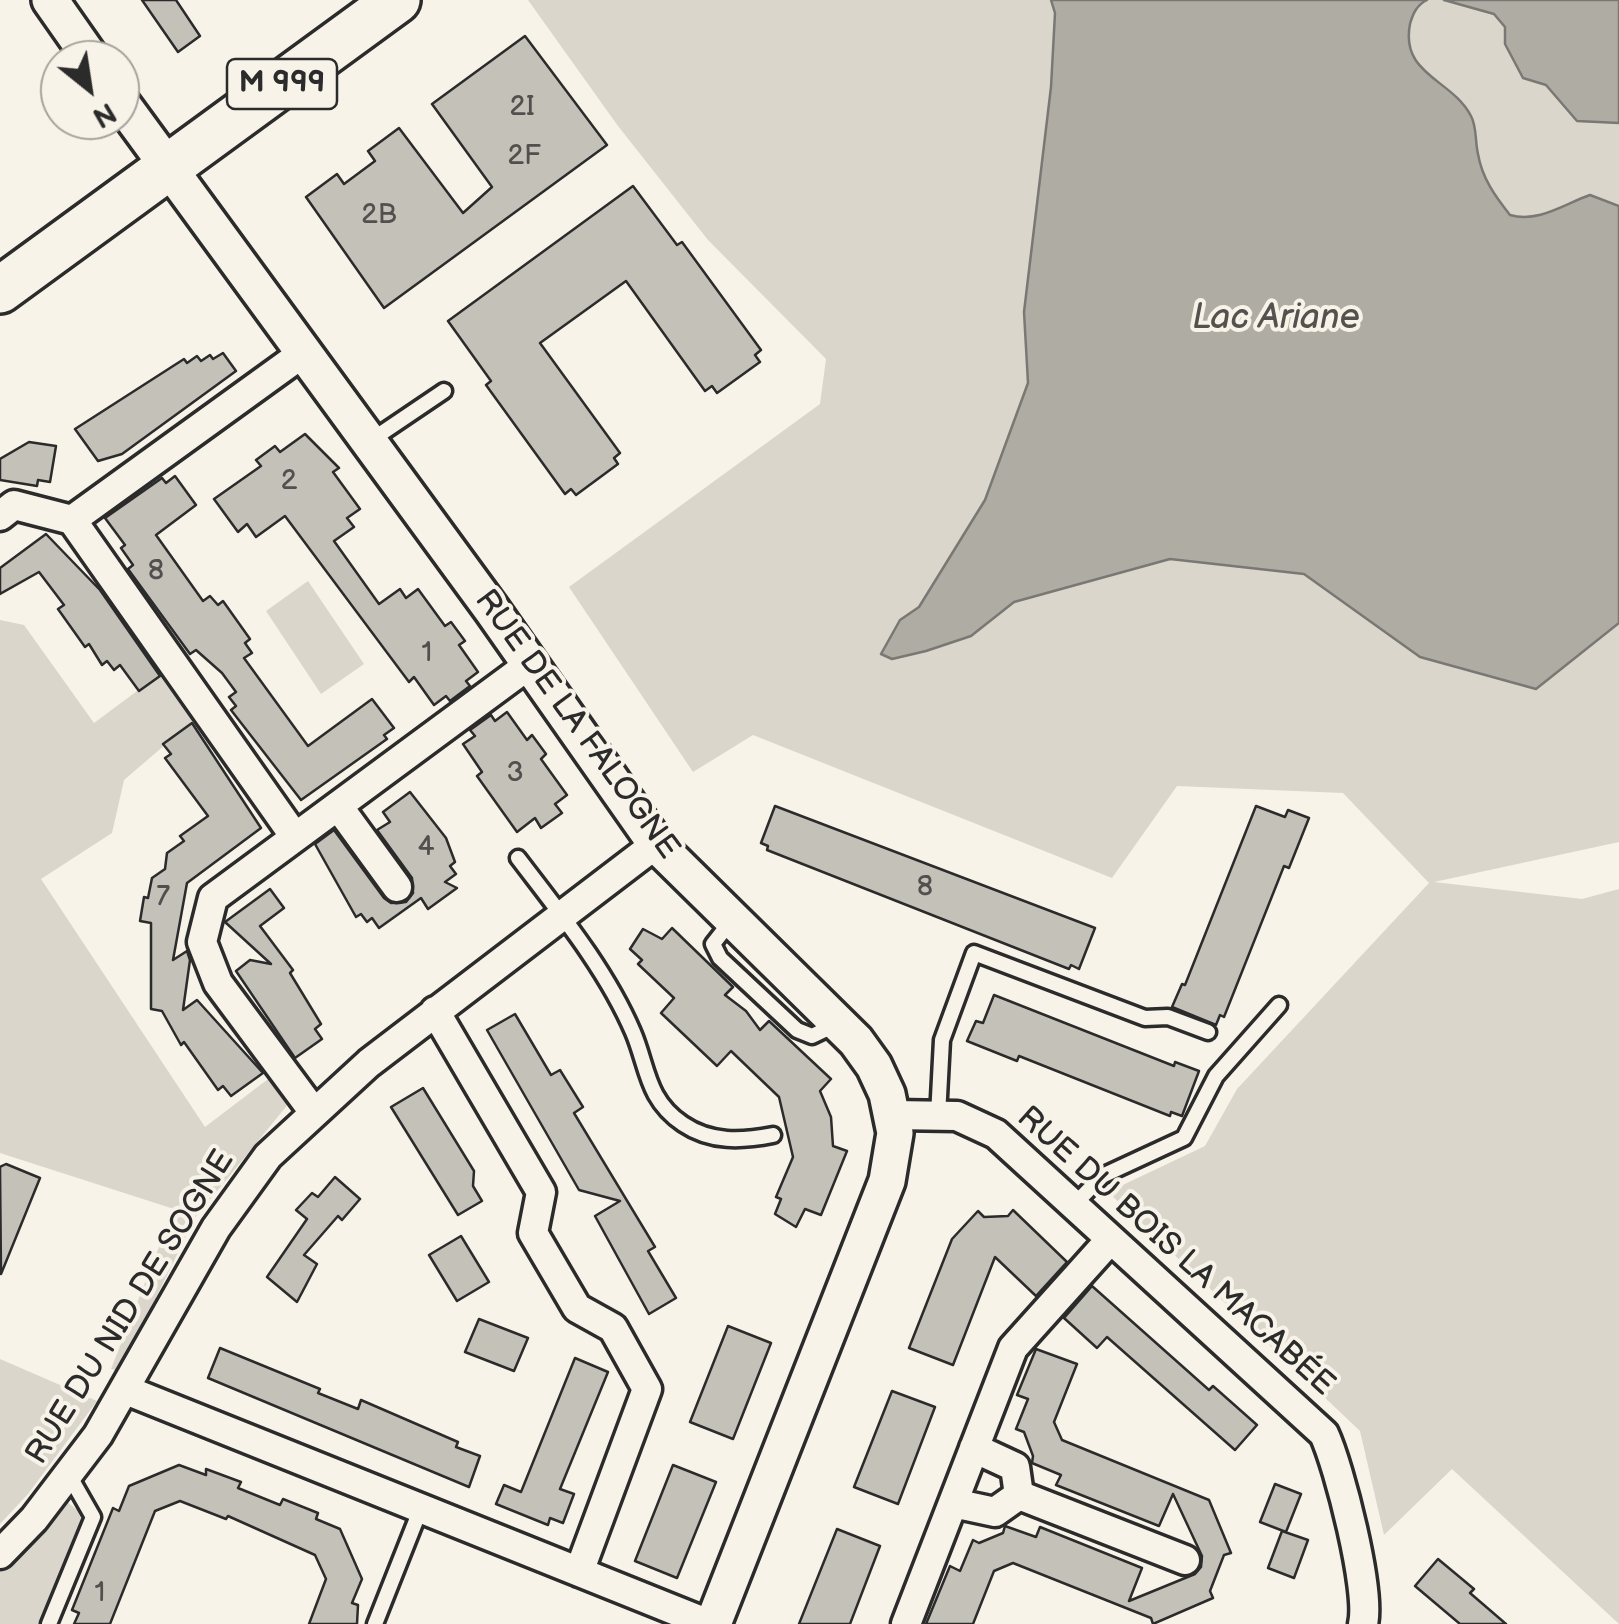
<!DOCTYPE html>
<html>
<head>
<meta charset="utf-8">
<style>
	body { margin:0 }
	#map { position:relative; width:1619px; height:1624px; overflow:hidden; background:#f7f3e8; font-family:"Balsamiq Sans",sans-serif }
	canvas { display:block }
	.north { position:absolute; left:40px; top:40px; width:100px; height:100px; box-sizing:border-box; background:#f7f3e8; border:2px solid #a5a39c; border-radius:50%; rotate:150deg; font-size:28px; font-weight:700; line-height:40px; text-align:center; color:#2b2b2b }
	.north::after { content:''; display:block; margin:auto; width:35px; height:45px; background:#2b2b2b; clip-path:polygon(50% 0,100% 100%,50% 72%,0 100%) }
</style>
</head>
<body>
<div id="map">
<canvas width="1619" height="1624"></canvas>
<div class="north">N</div>
</div>
<script>
const ctx = document.querySelector('canvas').getContext('2d');
ctx.lineJoin = 'round';
function paint(path, color) {
  ctx.fillStyle = color;
  ctx.fill(path, 'evenodd');
}
function stroke(path, color, width, dash) {
  ctx.strokeStyle = color;
  ctx.lineWidth = width;
  ctx.lineCap = dash ? 'butt' : 'round';
  ctx.setLineDash(dash || []);
  ctx.stroke(path);
}
function write(font, color, halo, rows, align = 'center') {
  ctx.font = font + ' "Balsamiq Sans",sans-serif';
  ctx.lineWidth = 8;
  ctx.setLineDash([]);
  ctx.textBaseline = 'middle';
  ctx.strokeStyle = halo;
  ctx.fillStyle = color;
  for (const [text, x, y, turn = 0] of rows) {
    ctx.save();
    ctx.translate(x, y);
    ctx.rotate((+turn || 0) * Math.PI / 180);
    ctx.textAlign = isNaN(turn) ? turn : align;
    if (halo) ctx.strokeText(text, 0, 0);
    ctx.fillText(text, 0, 0);
    ctx.restore();
  }
}
paint(new Path2D(`
	M528,0H1619V842L1434,882L1582,899L1619,889V1624L1452,1469L1384,1535L1360,1431L1108,1192L1205,1146L1237,1089L1429,883L1343,793L1177,786L1112,878L753,735L693,772L569,587L820,404L826,359L708,240L618,126Z
	M308,581L364,664L321,694L266,611Z
	M0,620L24,625L94,723L164,671L201,714L124,780L112,833L41,879L205,1127L276,1073L294,1097L195,1218L120,1371L111,1369L174,1209L0,1153Z
	M0,1359L97,1401L28,1494L0,1524Z
	M66,1501L85,1516L41,1624H0V1572Z`), '#dad6cc');
const water = new Path2D(`
	M1051,0H1427C1417,5 1413,13 1410,24C1400,75 1452,79 1471,116C1477,127 1475,142 1478,154C1482,178 1495,196 1510,215C1539,223 1564,204 1590,195L1619,206V623L1536,689L1420,657L1304,574L1170,559L1014,602L971,636L926,651L892,659L881,654L900,620L919,607L985,500L1028,383L1024,312L1051,87L1055,13Z
	M1444,0H1619V123L1577,121L1546,85L1523,78L1505,44V27L1494,14Z`);
paint(water, '#afaca4');
stroke(water, '#7a7874', 2.5);
const building = new Path2D(`
	M142,0H176L200,36L178,52Z
	M525,36L607,145L384,308L306,197L337,174L344,184L375,161L368,151L399,128L463,213L492,187L432,104Z
	M633,186L677,245L682,242L761,350L755,355L760,362L717,393L712,386L705,391L626,281L540,343L620,453L614,458L618,464L576,495L571,489L565,494L486,385L491,381L448,321Z
	M223,353L236,371L122,454L98,461L75,429L184,359L187,363L197,356L201,361L210,355L213,359Z
	M305,434L339,468L333,472L360,509L347,518L354,527L334,541L379,604L400,589L406,598L418,589L445,626L451,622L465,641L459,645L478,672L466,681L470,686L450,701L446,696L434,705L414,677L409,682L285,516L256,537L247,524L238,532L214,499L261,466L256,460L275,446L280,452Z
	M29,442L56,446L50,482L38,480L37,486L0,480V459Z
	M175,476L196,505L156,535L203,601L210,596L218,605L223,601L250,639L245,643L252,653L244,658L308,746L372,699L394,728L384,735L387,739L301,800L231,710L236,706L229,697L236,692L222,673L196,650L190,654L128,569L133,565L121,548L125,545L105,518L162,478L166,483Z
	M46,534L100,590L160,676L139,691L120,665L114,670L107,661L102,665L89,644L85,647L58,609L64,605L39,572L0,594V568Z
	M507,712L527,740L532,735L546,754L541,759L567,795L555,804L562,813L541,828L535,818L517,832L477,776L482,772L463,744L475,736L470,730L491,715L495,721Z
	M192,723L261,828L187,883L173,960L187,951L190,960L183,1010L197,1000L263,1073L231,1096L223,1086L218,1090L184,1042L181,1045L162,1011L151,1009V923L140,921L144,897L148,898L152,878L165,869L167,853L184,841L180,836L208,816L165,758L171,754L163,744Z
	M410,792L446,838L455,862L450,866L456,874L445,882L457,888L428,909L421,898L379,928L372,918L367,922L361,914L356,917L315,844L334,830L384,898L391,903L406,902L413,893L412,878L377,830L390,822L383,812Z
	M775,806L1095,928L1079,969L1071,965L1069,969L767,850L768,846L761,843Z
	M1256,806L1285,817L1288,810L1309,818L1289,868L1284,866L1224,1017L1220,1015L1216,1025L1172,1007L1182,984L1185,985Z
	M270,889L284,908L260,926L293,970L290,973L321,1024L315,1029L322,1039L295,1058L236,971L250,960L271,964L225,922Z
	M672,928L733,987L725,995L746,1011L760,1030L769,1021L831,1079L820,1091L831,1117L833,1146L847,1151L821,1215L805,1209L796,1227L775,1214L781,1199L776,1197L793,1157L779,1097L731,1051L717,1066L661,1013L674,998L638,964L642,960L630,949L643,929L662,939Z
	M994,995L1174,1066L1175,1062L1199,1071L1182,1116L1171,1112L1170,1116L1019,1056L1017,1061L967,1041L976,1021L983,1023Z
	M515,1014L551,1075L560,1070L583,1107L574,1113L655,1247L648,1251L676,1298L649,1314L595,1216L620,1201L579,1190L487,1030Z
	M423,1088L474,1171L473,1186L482,1201L458,1215L391,1107Z
	M6,1164L40,1178L1,1274L0,1167Z
	M335,1177L360,1199L342,1220L338,1216L304,1255L317,1264L297,1302L267,1277L307,1219L296,1210L312,1193L318,1197Z
	M1013,1210L1067,1262L1036,1296L995,1257L953,1365L909,1348L952,1239L978,1211L984,1217L1008,1216Z
	M461,1236L489,1282L457,1301L429,1255Z
	M1092,1286L1209,1390L1213,1386L1257,1425L1235,1450L1107,1337L1097,1348L1064,1318Z
	M479,1319L528,1338L514,1371L465,1352Z
	M728,1326L771,1343L733,1439L690,1422Z
	M220,1348L320,1389L318,1393L358,1409L361,1400L458,1442L456,1447L480,1456L469,1487L208,1378Z
	M1036,1349L1077,1364L1054,1422L1062,1440L1209,1500L1231,1553L1224,1555L1210,1591L1213,1598L1153,1624L1151,1618L1013,1563L994,1571L973,1624H926L950,1566L960,1571L973,1540L979,1543L1003,1533L1005,1526L1036,1537L1040,1527L1142,1568L1129,1601L1195,1574L1201,1567L1202,1556L1173,1494L1159,1526L1056,1485L1061,1475L1032,1463L1033,1456L1024,1432L1016,1429L1028,1399L1017,1395Z
	M575,1358L608,1372L560,1489L574,1494L563,1523L550,1518L548,1525L496,1504L504,1485L521,1492Z
	M892,1391L935,1407L898,1504L854,1487Z
	M179,1465L206,1475V1469L241,1482L238,1488L280,1505L283,1499L318,1513L316,1519L340,1529L362,1579L352,1603L358,1605L357,1624H309L326,1579L315,1555L228,1516L226,1519L180,1501L155,1511L110,1624H74L79,1613L72,1610L113,1508L119,1511L129,1486Z
	M673,1465L716,1482L677,1578L635,1561Z
	M1275,1484L1301,1494L1286,1532L1260,1522Z
	M837,1529L880,1546L850,1624H799Z
	M1282,1531L1308,1540L1294,1578L1268,1568Z
	M1438,1559L1474,1589L1470,1593L1506,1624H1460L1415,1586Z`);
paint(building, '#c4c1b9');
stroke(building, '#2b2b2b', 2.5);
const service = new Path2D(`
	M370,441L444,391
	M518,858C559,912 606,969 633,1032C648,1067 646,1099 683,1124C711,1143 742,1141 773,1135
	M731,921L713,944L720,958L797,1030L812,1036L837,1024
	M938,1116L942,1040L974,953L1145,1018L1168,1017L1208,1032
	M1073,1206L1102,1176L1184,1138L1216,1076L1279,1005
	M49,1624L93,1517L69,1475
	M375,1624L421,1508`);
const minor = new Path2D(`
	M0,516L14,505L72,520
	M338,806L397,887
	M295,837L72,520L303,353
	M435,1011L541,1192L533,1233L577,1308L613,1328L647,1389L579,1572
	M313,1111L218,983L202,942L213,898L530,664
	M893,1115L957,1116L996,1134L1324,1434C1339,1466 1371,1591 1363,1624
	M126,1390L709,1624
	M1019,1495L1185,1560
	M953,1503L995,1512L1019,1495L1015,1467L974,1448
	M0,1554L34,1519L98,1435L216,1228L268,1156L369,1063L656,844
	M906,1624L1013,1348L1110,1240`);
const tertiary = new Path2D(`
	M50,0L92,60
	M120,101L492,610L656,844L856,1041L874,1066L887,1094L895,1133L887,1181L713,1624`);
const primary = new Path2D(`
	M0,290L397,0`);
stroke(service, '#2b2b2b', 21);
stroke(minor, '#2b2b2b', 35);
stroke(tertiary, '#2b2b2b', 42);
stroke(primary, '#2b2b2b', 52);
stroke(service, '#f7f3e8', 14);
stroke(minor, '#f7f3e8', 28);
stroke(tertiary, '#f7f3e8', 35);
stroke(primary, '#f7f3e8', 45);
write('28px', '#51504e', null, [
	["2I",522,108],
	["2F",524,157],
	["2B",379,216],
	["2",289,482],
	["8",156,572],
	["1",427,654],
	["3",515,774],
	["4",426,848],
	["8",925,888],
	["7",163,898],
	["1",100,1594]
]);
for (const [x, y, w] of [
	[282,84,110]
]) {
  const box = new Path2D();
  box.roundRect(x - w / 2, y - 25, w, 50, 8);
  ctx.fillStyle = '#f7f3e8';
  ctx.fill(box);
  stroke(box, '#2b2b2b', 2.5);
}
write('bold 30px', '#2b2b2b', null, [
	["M 999",282,84]
]);
write('32px', '#2b2b2b', '#f7f3e8', [
	["RUE DE LA FALOGNE",576,725,54],
	["RUE DU BOIS LA MACABÉE",1175,1252,42],
	["RUE DU NID DE SOGNE",131,1308,-58]
]);
write('italic 35px', '#53524f', '#f7f3e8', [
	["Lac Ariane",1276,319]
]);
</script>
</body>
</html>
